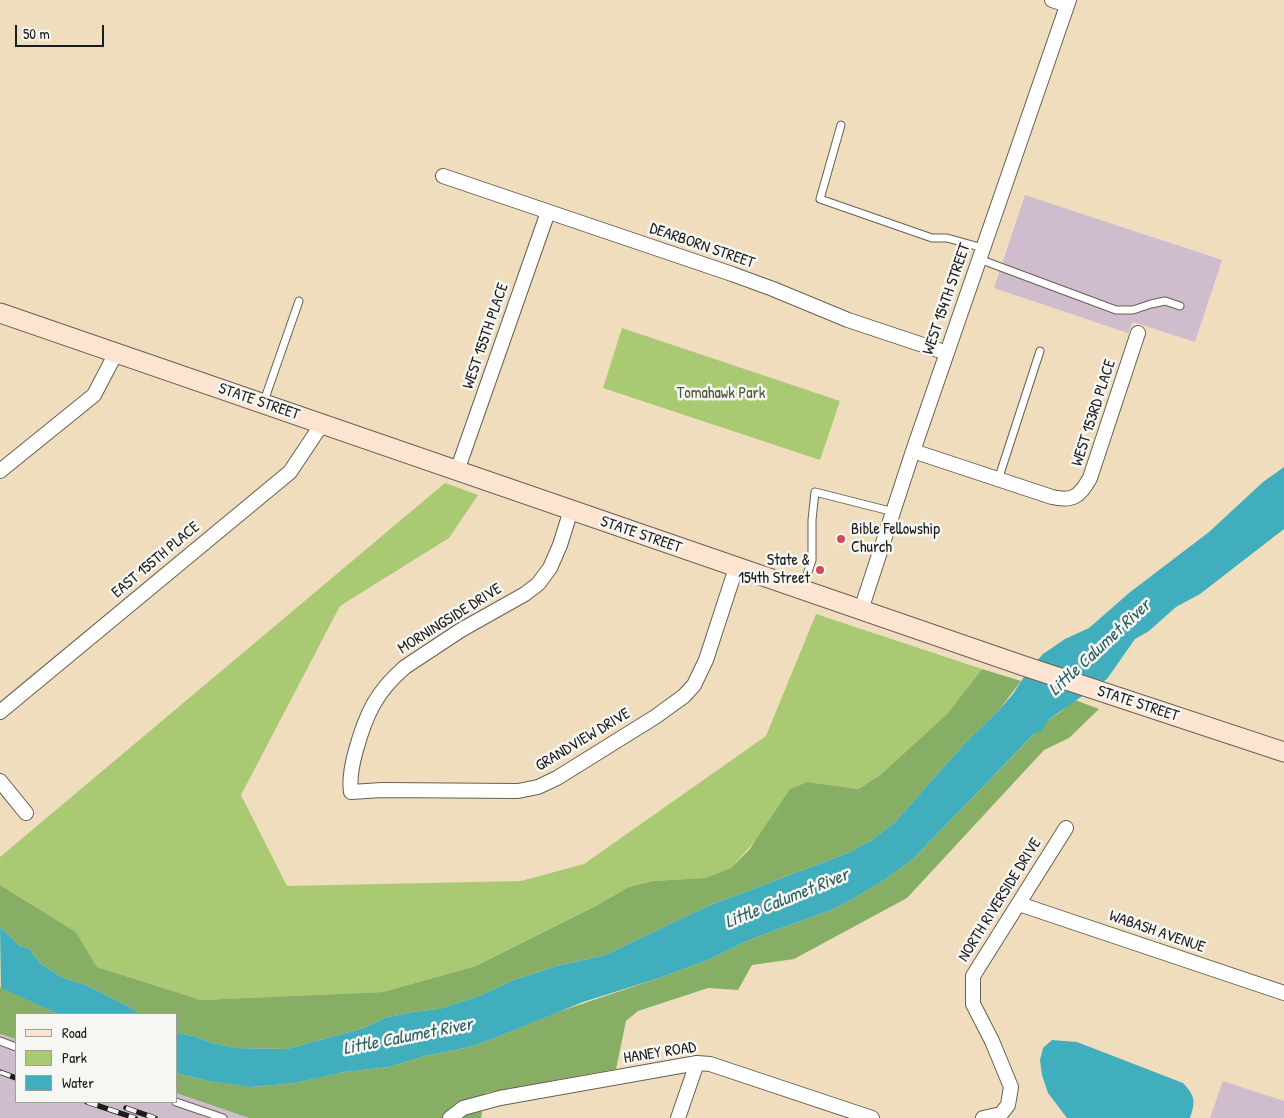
<!DOCTYPE html>
<html>
<head>
<meta charset="utf-8">
<style>
	body { margin:0 }
	#map { position:relative; width:1284px; height:1118px; overflow:hidden; background:#f0ddbd; font-family:"Patrick Hand",sans-serif }
	canvas { display:block }
	.legend { position:absolute; left:15px; top:1013px; width:162px; height:90px; box-sizing:border-box; background:#f6f6f2; border:1px solid #9f9f9c; margin:0; padding:6px 9px; list-style:none; font-size:15px; color:#1c1c1c }
	.legend li { display:flex; align-items:center; gap:10px; height:25px }
	.legend b { width:25px; border:1px solid #9f9f9c }
	.scale { position:absolute; left:15px; top:25px; width:89px; height:22px; box-sizing:border-box; border:2px solid #1c1c1c; border-top:0; padding-left:6px; font-size:15px; line-height:18px; white-space:nowrap; color:#1c1c1c; -webkit-text-stroke:4px #f6f6f2; paint-order:stroke }
</style>
</head>
<body>
<div id="map">
<canvas width="1284" height="1118"></canvas>
<ul class="legend">
<li><b style="height:6px;background:#fde4d1"></b>Road</li>
<li><b style="height:14px;background:#a9ca73"></b>Park</li>
<li><b style="height:14px;background:#40aebd"></b>Water</li>
</ul>
<div class="scale">50 m</div>
</div>
<script>
const ctx = document.querySelector('canvas').getContext('2d');
ctx.lineJoin = 'round';
function paint(path, color) {
  ctx.fillStyle = color;
  ctx.fill(path, 'evenodd');
}
function stroke(path, color, width, dash) {
  ctx.strokeStyle = color;
  ctx.lineWidth = width;
  ctx.lineCap = dash ? 'butt' : 'round';
  ctx.setLineDash(dash || []);
  ctx.stroke(path);
}
function write(font, color, halo, rows, align = 'center') {
  ctx.font = font + ' "Patrick Hand",sans-serif';
  ctx.lineWidth = 5;
  ctx.setLineDash([]);
  ctx.textBaseline = 'middle';
  ctx.strokeStyle = halo;
  ctx.fillStyle = color;
  for (const [text, x, y, turn = 0] of rows) {
    ctx.save();
    ctx.translate(x, y);
    ctx.rotate((+turn || 0) * Math.PI / 180);
    ctx.textAlign = isNaN(turn) ? turn : align;
    if (halo) ctx.strokeText(text, 0, 0);
    ctx.fillText(text, 0, 0);
    ctx.restore();
  }
}
paint(new Path2D(`
	M1025,195L1222,260L1195,342L1133,322L1128,333L994,288Z
	M0,1034L16,1039V1102H176V1093L249,1118H0Z
	M1223,1081L1284,1101V1118H1210Z`), '#cfbdce');
paint(new Path2D(`
	M622,328L840,401L820,460L603,388Z
	M445,483L478,495L449,538L340,606L241,795L287,886L521,881L584,864L766,736L816,614L982,669L947,714L879,776L858,789L808,782L731,868L705,878L653,881L629,887L594,907L476,966L383,992L201,1000L97,967L76,932L0,885V857Z`), '#a9ca73');
paint(new Path2D(`
	M982,669L1021,681L999,710L965,743L895,822L872,840L848,853L708,906L605,955L557,966L514,980L479,996L439,1009L412,1012L385,1018L364,1028L287,1049L234,1048L209,1042L194,1036L176,1033V1014H139L130,1007L86,985L63,978L40,963L28,948L20,946L0,927V885L76,932L97,967L201,1000L383,992L476,966L594,907L629,887L653,881L705,878L731,868L749,850L790,789L808,782L858,789L879,776L947,714Z
	M1075,700L1099,709L1069,738L1044,750L907,898L794,959L752,965L738,990L708,988L638,1011L626,1021L616,1069L485,1093L481,1118H249L176,1093V1073L213,1082L251,1087L296,1083L344,1072L389,1067L425,1056L470,1047L500,1036L558,1012L659,978L708,960L749,940L836,908L880,883L913,859L1048,720L1059,713Z
	M0,987L58,1014H16V1039L0,1034Z`), '#86ae65');
paint(new Path2D(`
	M1284,467V529L1200,594L1176,607L1149,631L1135,639L1107,679L1048,720L1042,731L1035,733L913,859L880,883L836,908L749,940L708,960L659,978L583,1002L500,1036L470,1047L425,1056L389,1067L344,1072L296,1083L250,1087L213,1082L176,1073V1033L194,1036L209,1042L234,1048L287,1049L364,1028L385,1018L412,1012L439,1009L479,996L514,980L557,966L605,955L708,906L848,853L872,840L895,822L965,743L999,710L1013,694L1027,672L1043,654L1065,639L1089,628L1129,593L1209,532L1263,482Z
	M0,927L20,946L28,948L40,963L63,978L86,985L130,1007L139,1014H58L1,988Z
	M1052,1040L1077,1042L1183,1083C1195,1096 1196,1101 1190,1118H1067L1048,1093L1042,1075L1040,1060L1043,1048Z`), '#40aebd');
const service = new Path2D(`
	M841,125L820,199L932,238H947L983,248
	M979,259L1116,310H1133L1151,304L1165,301L1180,306
	M263,404L299,301
	M998,480L1040,351
	M802,589L812,560V520L815,492L894,512
	M0,1041L16,1047
	M176,1102L223,1118`);
const minor = new Path2D(`
	M1052,0L1067,5
	M443,176L732,274L773,289L848,320L947,353
	M913,451L1052,497C1073,502 1080,496 1090,478L1138,333
	M0,471L94,395L116,353
	M457,471L548,212
	M571,510L560,545L550,568L538,584L525,594L461,630L405,667C376,692 366,714 356,750C352,764 349,778 351,792L382,790L518,791L538,787L557,778L655,717L684,696L694,685L706,660L736,568
	M861,610L913,451L1069,0
	M0,712L290,472L322,424
	M0,781L26,813
	M1019,904L1284,993
	M450,1118L463,1108L500,1098L697,1063L710,1064L872,1118
	M678,1118L697,1063
	M983,1118L1001,1114L1008,1105L1011,1087L992,1041L973,1004V976L1066,828`);
const secondary = new Path2D(`
	M0,313L1024,666L1284,752`);
stroke(service, '#666054', 9);
stroke(minor, '#666054', 16);
stroke(secondary, '#666054', 21);
stroke(service, '#fff', 7);
stroke(minor, '#fff', 14);
stroke(secondary, '#fde4d1', 19);
const rail = new Path2D(`
	M0,1072L16,1078
	M87,1102L135,1118
	M126,1108L155,1118`);
stroke(rail, '#1c1c1c', 5.5);
stroke(rail, '#f6f6f2', 4, [11]);
for (const [x, y, r, color] of [
	[841,539,5,"#d1495b"],
	[820,570,5,"#d1495b"]
]) {
  const dot = new Path2D();
  dot.arc(x, y, r, 0, 2 * Math.PI);
  ctx.fillStyle = color;
  ctx.fill(dot);
  stroke(dot, '#f6f6f2', 2);
}
write('16px', '#1c1c1c', '#f6f6f2', [
	["DEARBORN STREET",702,246,19],
	["WEST 154TH STREET",947,299,-71],
	["WEST 155TH PLACE",486,336,-71],
	["STATE STREET",259,402,19],
	["WEST 153RD PLACE",1094,413,-72],
	["STATE STREET",641,535,19],
	["EAST 155TH PLACE",156,560,-40],
	["MORNINGSIDE DRIVE",450,619,-32],
	["STATE STREET",1138,704,18],
	["GRANDVIEW DRIVE",583,740,-31],
	["NORTH RIVERSIDE DRIVE",1000,900,-58],
	["WABASH AVENUE",1157,932,19],
	["HANEY ROAD",660,1053,-9]
]);
write('16px', '#4d593a', '#f6f6f2', [
	["Tomahawk Park",721,394]
]);
write('16px', '#1c1c1c', '#f6f6f2', [
	["Bible Fellowship",851,530],
	["Church",851,548],
	["State &",810,561,"right"],
	["154th Street",810,579,"right"]
], 'left');
write('italic 18px', '#2c5e64', '#f6f6f2', [
	["Little Calumet River",1100,648,-43],
	["Little Calumet River",787,899,-22],
	["Little Calumet River",408,1037,-11]
]);
</script>
</body>
</html>
